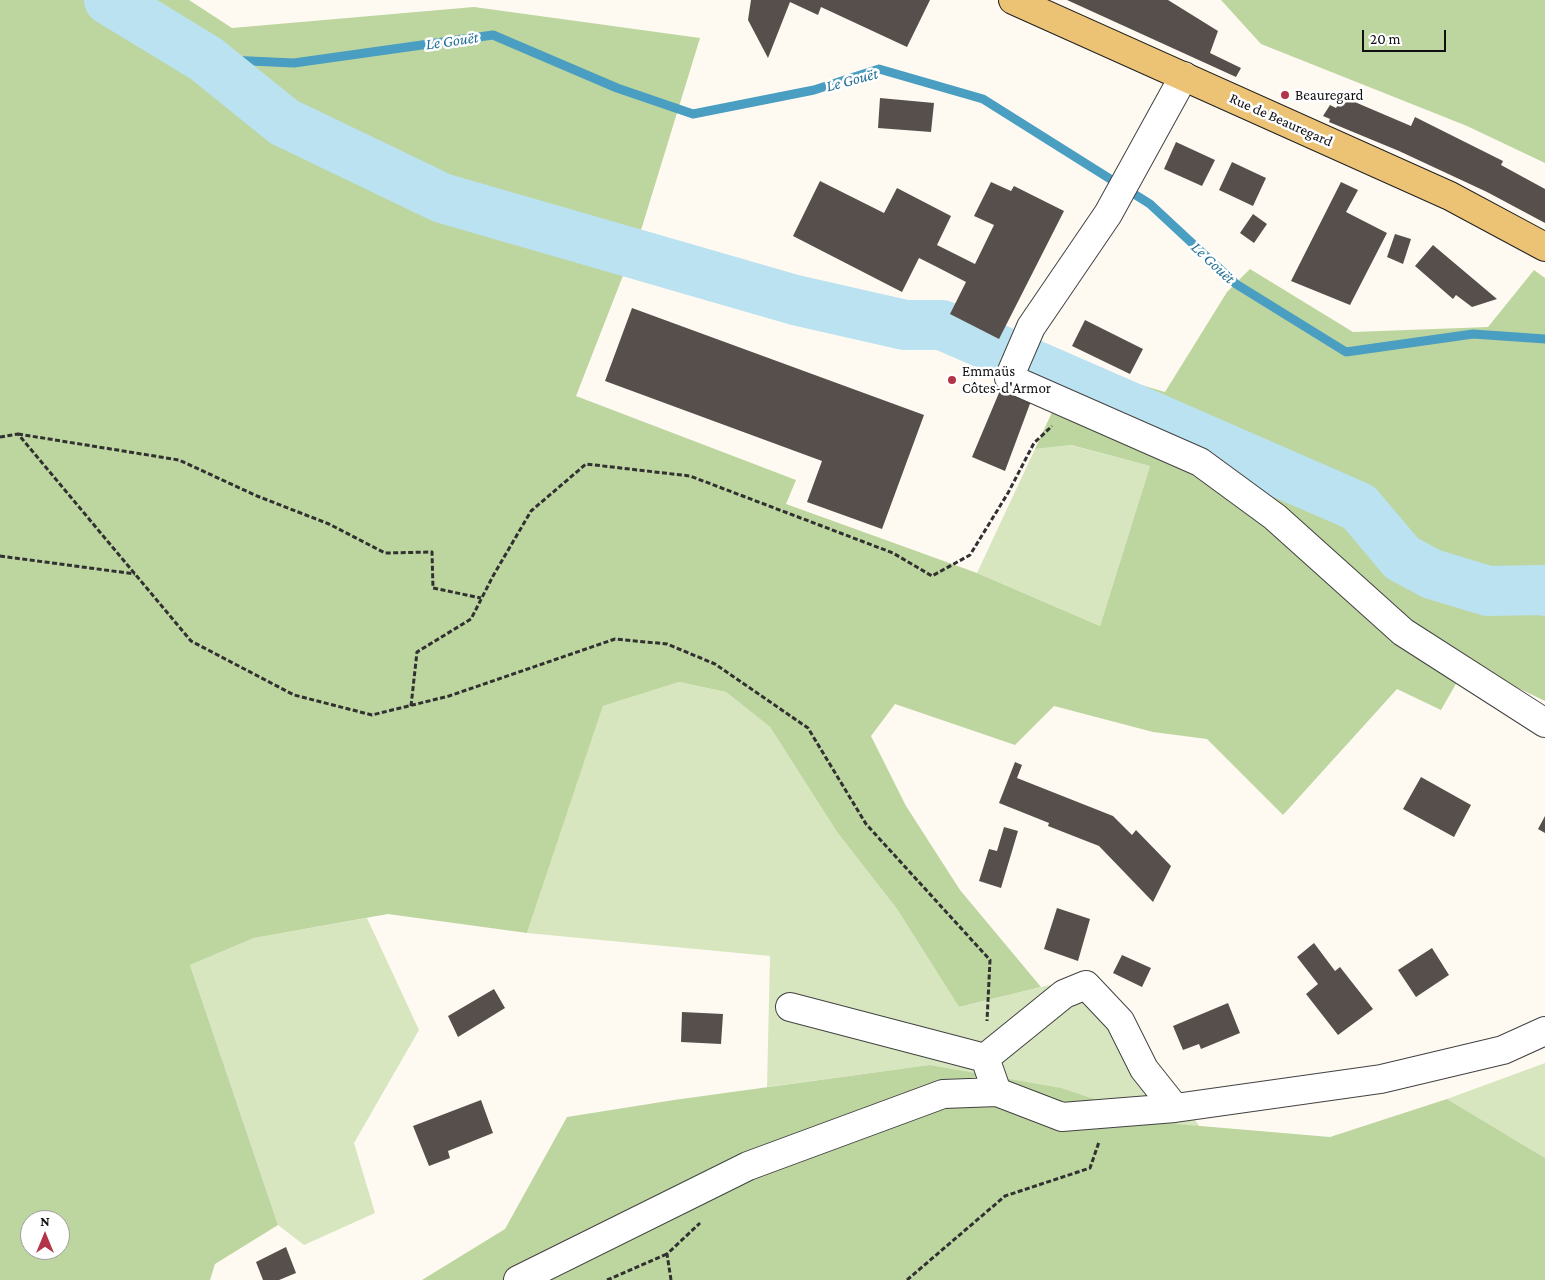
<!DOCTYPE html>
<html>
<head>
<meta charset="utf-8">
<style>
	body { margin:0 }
	#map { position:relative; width:1545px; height:1280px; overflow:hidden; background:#fefaf2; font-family:"Crimson Pro",serif }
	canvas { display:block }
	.north { position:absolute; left:20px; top:1210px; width:50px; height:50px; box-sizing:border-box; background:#fff; border:1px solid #9f9f9f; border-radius:50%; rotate:0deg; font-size:14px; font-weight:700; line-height:20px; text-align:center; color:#0f0f0f }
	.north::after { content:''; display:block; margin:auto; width:18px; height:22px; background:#b33347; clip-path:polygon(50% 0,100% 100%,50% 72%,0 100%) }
	.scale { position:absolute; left:1362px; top:30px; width:84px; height:22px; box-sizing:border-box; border:2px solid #0f0f0f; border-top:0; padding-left:6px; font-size:15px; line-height:18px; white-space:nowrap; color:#0f0f0f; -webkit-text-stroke:4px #fff; paint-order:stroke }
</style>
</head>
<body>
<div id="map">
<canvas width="1545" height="1280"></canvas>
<div class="north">N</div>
<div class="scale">20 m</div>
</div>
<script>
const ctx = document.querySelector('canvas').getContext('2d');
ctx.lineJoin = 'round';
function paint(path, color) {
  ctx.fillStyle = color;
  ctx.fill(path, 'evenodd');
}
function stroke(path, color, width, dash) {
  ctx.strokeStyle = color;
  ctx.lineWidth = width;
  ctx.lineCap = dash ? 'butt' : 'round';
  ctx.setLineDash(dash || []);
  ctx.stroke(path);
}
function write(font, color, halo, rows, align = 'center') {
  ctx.font = font + ' "Crimson Pro",serif';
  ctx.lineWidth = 5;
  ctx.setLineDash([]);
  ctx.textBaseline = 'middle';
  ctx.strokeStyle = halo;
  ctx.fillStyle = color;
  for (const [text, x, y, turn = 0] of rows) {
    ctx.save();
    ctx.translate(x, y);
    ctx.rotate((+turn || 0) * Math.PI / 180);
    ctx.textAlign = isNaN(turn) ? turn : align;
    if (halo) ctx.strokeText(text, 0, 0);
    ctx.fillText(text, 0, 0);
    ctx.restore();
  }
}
paint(new Path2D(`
	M1070,445L1150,466L1100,626L977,573L1035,449Z
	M679,682L726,692L770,727L837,832L897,909L959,1007L1091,975L1139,1039L1200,1127L1165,1123L929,1065L767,1087L770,956L527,933L603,706Z
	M367,918L419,1030L354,1143L375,1213L304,1245L278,1225L190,965L254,938Z
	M1545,1063V1158L1447,1099Z`), '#d7e6be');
paint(new Path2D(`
	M0,0H189L232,28L474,7L700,38L642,227L576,396L796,480L786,504L977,573L1100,626L1150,466L1071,445L1035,449L1074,365L1165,392L1227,292L1250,269L1353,332L1488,327L1534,270L1545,278V701L1518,688L1469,661L1441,710L1397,689L1283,815L1207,739L1153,732L1054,706L1015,745L895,704L871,736L906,806L960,890L1041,987L959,1007L897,909L837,832L770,727L726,692L679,682L603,706L527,933L388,914L254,938L190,965L278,1225L215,1264L210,1280H0ZM30,1220H60V1250H30Z
	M1221,0H1545V163L1467,126L1261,44Z
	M929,1065L1061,1088L1165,1123L1330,1137L1447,1099L1545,1158V1280H422L505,1229L567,1117L674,1100Z`), '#bdd59f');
stroke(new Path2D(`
	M206,59L294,63L493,35L617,88L693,114L814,90L879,69L983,99L1150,204L1236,284L1346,352L1473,334L1545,339`), '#499ec1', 9);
stroke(new Path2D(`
	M109,0L206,59L284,122L442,198L795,300L905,325H942L1359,507L1402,558L1432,574L1488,591L1541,590L1545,591`), '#bbe2f1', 50);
paint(new Path2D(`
	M751,0H930L907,47L821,7L818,15L790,2L768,58L748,20Z
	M1067,0H1168L1218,31L1210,53L1241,68L1236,77Z
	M1343,97L1411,126L1415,117L1503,161L1501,165L1545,189V223L1487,192L1399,151L1329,122L1330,119L1323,116L1330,105L1336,108Z
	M880,98L934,103L931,132L878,128Z
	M1176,142L1215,160L1202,186L1164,169Z
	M1232,162L1266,178L1253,206L1219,190Z
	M820,181L884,213L897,188L951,216L937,245L975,264L994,225L974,216L991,182L1011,191L1014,186L1064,211L999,339L950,314L966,282L935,266L919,258L902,292L793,236Z
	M1341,182L1358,190L1346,212L1387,233L1350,305L1291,281Z
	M1253,214L1267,224L1254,243L1240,233Z
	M1395,234L1411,239L1403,264L1387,257Z
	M1433,245L1497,299L1472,307L1456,295L1453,299L1415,266Z
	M632,308L924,415L882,529L807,502L822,461L605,381Z
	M1085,320L1143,349L1130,374L1072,346Z
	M1001,388L1031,401L1005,471L972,457Z
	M1015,762L1022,765L1017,778L1113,816L1132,835L1136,830L1171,866L1153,902L1099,846L1048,826L1049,823L999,803Z
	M1421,777L1471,805L1454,837L1403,809Z
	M1545,816V833L1538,829Z
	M1004,827L1018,831L1001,888L979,881L989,849L997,851Z
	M1057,908L1090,919L1078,961L1044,949Z
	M1314,943L1335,971L1340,967L1373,1009L1338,1035L1306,994L1318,984L1297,957Z
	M1432,948L1449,975L1416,997L1398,970Z
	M1122,955L1151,968L1142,987L1113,973Z
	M494,989L505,1008L458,1037L448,1016Z
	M1228,1003L1240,1033L1201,1049L1199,1044L1183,1050L1173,1026Z
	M682,1012L723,1014L721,1044L681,1042Z
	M481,1100L493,1133L448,1151L450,1158L429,1166L413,1126Z
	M286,1247L296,1273L279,1280H263L256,1262Z`), '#574f4c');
const minor = new Path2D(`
	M1184,76L1108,214L1031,327L1009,378L1200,462L1275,517L1403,632L1545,723
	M790,1007L985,1058
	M985,1058L997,1092L1062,1117L1175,1108L1381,1079L1503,1050L1545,1031
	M985,1058L1064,994L1086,985L1120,1021L1144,1069L1175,1108
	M518,1280L748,1166L943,1094L997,1092`);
const major = new Path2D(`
	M1013,0L1450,196L1545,247`);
stroke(minor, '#424242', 30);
stroke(major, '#202020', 30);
stroke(new Path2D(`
	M18,434L179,460L257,496L329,524L385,553L432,552L433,588L481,598
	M0,437L18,434L191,641L294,695L372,715L449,696L615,639L667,644L715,664L808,728L866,824L990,960L987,1021
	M0,556L135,574
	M411,706L417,652L471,619L493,576L531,511L586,464L690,476L893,553L932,576L970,555L1008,493L1034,443L1052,426
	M607,1280L667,1254
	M671,1280L667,1254L700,1223
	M907,1280L1005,1196L1090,1168L1099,1142`), '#313131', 3, [5, 2.5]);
stroke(minor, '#fff', 28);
stroke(major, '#ecc274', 28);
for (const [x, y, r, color] of [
	[1285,95,5,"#b33347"],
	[952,380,5,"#b33347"]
]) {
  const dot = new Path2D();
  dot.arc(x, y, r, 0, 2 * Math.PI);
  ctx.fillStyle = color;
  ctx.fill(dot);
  stroke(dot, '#fff', 2);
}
write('15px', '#0f0f0f', '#fff', [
	["Beauregard",1295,95],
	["Emmaüs",962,371],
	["Côtes-d'Armor",962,388]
], 'left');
write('15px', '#0f0f0f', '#fff', [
	["Rue de Beauregard",1281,120,24]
]);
write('italic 16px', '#237096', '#fff', [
	["Le Gouët",452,41,-8],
	["Le Gouët",852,80,-15],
	["Le Gouët",1213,263,43]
]);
</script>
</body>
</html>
